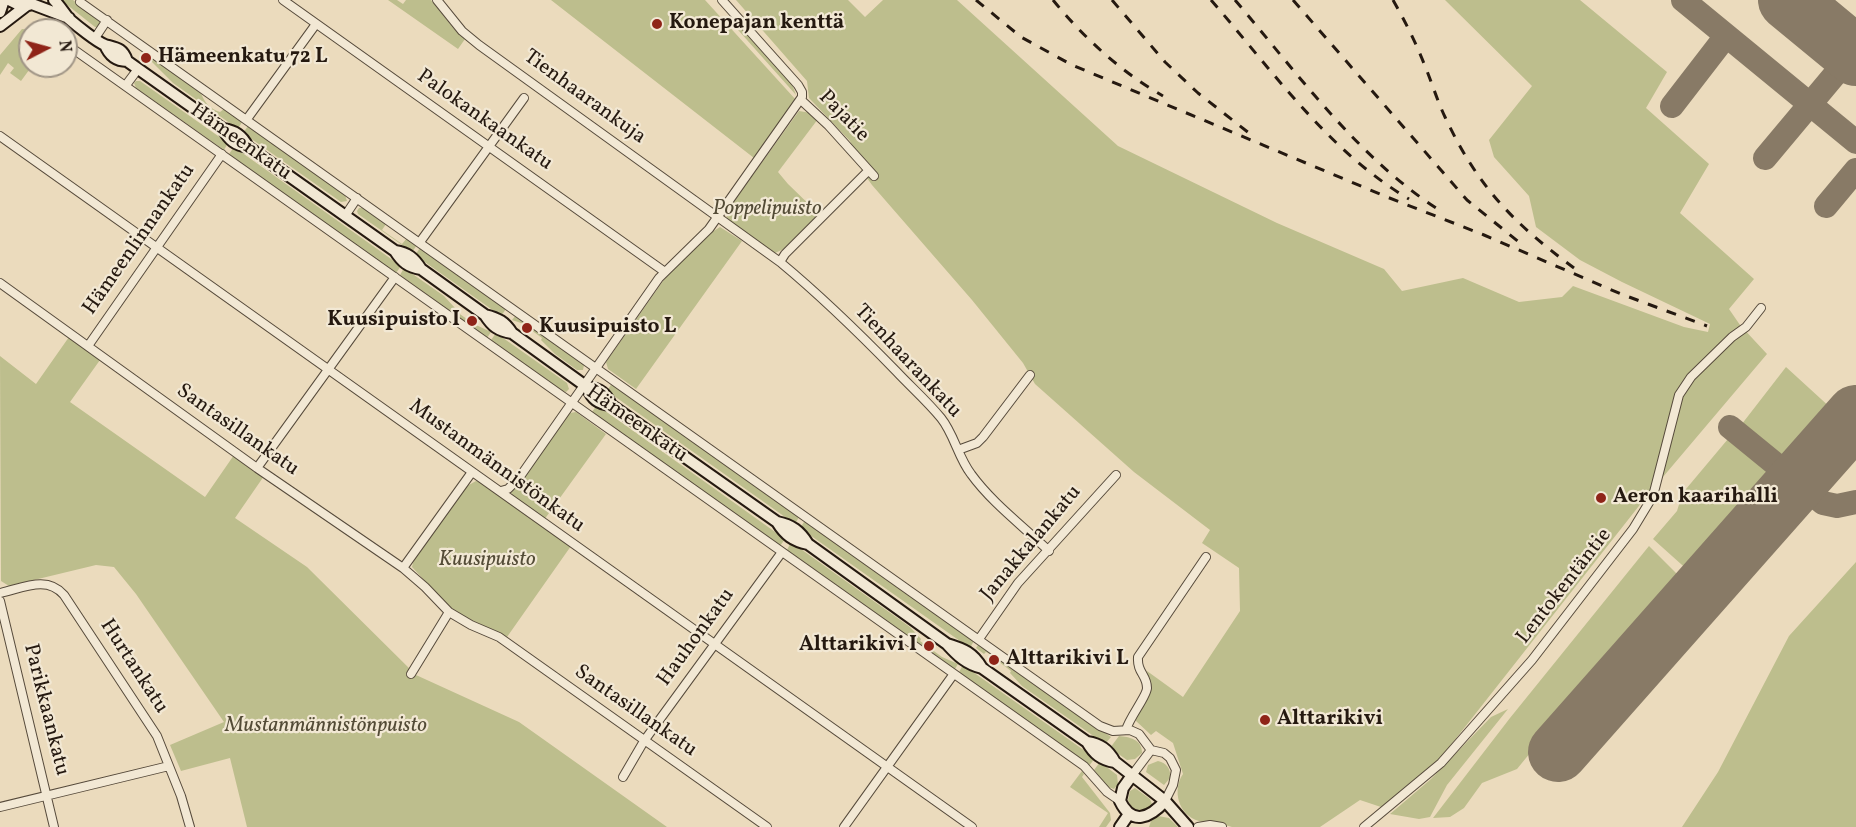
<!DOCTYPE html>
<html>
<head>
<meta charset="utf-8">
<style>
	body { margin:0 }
	#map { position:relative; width:1856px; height:827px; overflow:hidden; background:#ebdbbd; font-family:Vollkorn,serif }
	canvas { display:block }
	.north { position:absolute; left:18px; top:18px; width:60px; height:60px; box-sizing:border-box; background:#f2e8d4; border:2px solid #a09586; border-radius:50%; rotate:84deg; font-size:16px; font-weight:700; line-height:24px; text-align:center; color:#251910 }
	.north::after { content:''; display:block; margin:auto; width:21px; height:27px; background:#8f2418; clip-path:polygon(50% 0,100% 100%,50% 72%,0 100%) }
</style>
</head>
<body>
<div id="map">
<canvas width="1856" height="827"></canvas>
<div class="north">N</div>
</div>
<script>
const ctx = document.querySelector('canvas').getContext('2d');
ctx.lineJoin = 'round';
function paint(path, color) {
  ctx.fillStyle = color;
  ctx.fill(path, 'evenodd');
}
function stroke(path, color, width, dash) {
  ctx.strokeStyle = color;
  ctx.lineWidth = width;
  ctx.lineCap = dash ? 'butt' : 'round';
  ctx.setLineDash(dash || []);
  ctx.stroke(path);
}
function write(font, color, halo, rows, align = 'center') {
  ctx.font = font + ' Vollkorn,serif';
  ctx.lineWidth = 4.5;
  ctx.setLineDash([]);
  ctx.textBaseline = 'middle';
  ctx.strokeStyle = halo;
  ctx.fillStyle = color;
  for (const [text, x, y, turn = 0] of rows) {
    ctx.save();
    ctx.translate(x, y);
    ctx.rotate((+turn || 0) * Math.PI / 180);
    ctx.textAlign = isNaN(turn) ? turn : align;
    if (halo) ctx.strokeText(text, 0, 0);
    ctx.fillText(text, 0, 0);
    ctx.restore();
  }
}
paint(new Path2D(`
	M61,0H73L97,18L101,24L98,27H95Z
	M388,0H397L403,4L406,0H431L454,29L465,39L458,49Z
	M551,0H705L796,100L754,158Z
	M736,0H848L865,17L883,0H957L1118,146L1277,223L1384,269L1402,291L1463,278L1519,302L1562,297L1573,286L1684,327L1708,332L1710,324L1622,282L1580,260L1536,227L1529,196L1494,157L1489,140L1532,86L1445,0H1580L1667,72L1646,108L1709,164L1680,213L1754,279L1729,309L1740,325L1767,354L1646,497L1439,760L1384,808L1360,800L1320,827H1232C1221,823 1210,824 1199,821C1178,815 1172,790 1183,774L1173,743L1156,731L1151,735L1136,721V716L1151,691L1147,671L1183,697L1240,611L1239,568L1202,543L1210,530L1134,472L1035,384L1023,363L972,300L872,185L862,171L850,141L809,98L807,81Z
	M733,19L792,84L796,95L731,22Z
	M22,29L34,30H30V66H32L21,81L10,73L14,68L8,63L0,75V55Z
	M150,56L201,93C204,102 210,109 220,112L224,109L242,122L238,129L173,83L149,59Z
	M136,81H140L228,143L224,150L136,88L134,83Z
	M799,111L811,113L818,119L778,172L788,184L819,214L786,248L775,253L729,222L726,215L727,211Z
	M248,126L345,195L347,201L341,202L243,133Z
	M234,147L401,266L396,273L229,154Z
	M359,208H364L386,224L382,230L402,244L407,238L417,245L412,252L358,214L357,211Z
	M720,227L742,241L636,389L608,369L606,362L668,274L712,232Z
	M420,248L506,309L501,316L415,255Z
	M404,268L444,296L455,308L454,310L474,324L491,332L487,338L400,275Z
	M516,315L581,361L584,365L583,370H577L555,354L541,340L542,338L527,327V325L512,320Z
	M496,333L567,383L569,389L566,392L563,391L491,340Z
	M69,337L100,360L70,402L205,497L234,455L264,476L235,518L307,567L416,675L519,722L667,827H247L230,758L181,771L170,745L224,722L136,594L114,567L96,565L9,586L1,581L0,356L36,384Z
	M1786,367L1844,420L1794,477L1738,429Z
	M612,383L796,514L799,517L795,524L607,391Z
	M597,405L785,539L780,546L592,412Z
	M576,412L606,434L544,520L513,498L511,492L518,486L570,413Z
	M1733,433L1790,481L1758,517L1731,527L1691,573L1653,539L1677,511L1681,498L1686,489Z
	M476,481L481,482L571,546L507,637L461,615L448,606L412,567L414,559L467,486Z
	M804,522H807L974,641L971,646H967L800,528Z
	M791,542L910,627L921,639L920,641L942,657L958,664L955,669L787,550Z
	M1649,546L1683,580L1553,725L1517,769L1482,783L1464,808L1450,817L1433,818L1510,718Z
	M1856,562V827H1682L1718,772L1789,636Z
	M978,645H980L1111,737L1105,744L1022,686L1010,673L1011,671L994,658L995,657L986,652L984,654L976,648Z
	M963,665L1095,758L1089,766L959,672Z
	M1508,709L1447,785L1430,817L1419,819L1390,814L1431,779L1491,717Z
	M1119,736C1129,737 1142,739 1142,753L1135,759L1127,760L1110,748Z
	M1158,761C1167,763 1171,769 1170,778L1164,785L1146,772L1148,765Z
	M1100,762L1117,775L1118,784L1114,789L1108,787L1094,770Z
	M1082,771L1084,774L1082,777L1110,813L1111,820L1106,827H1099L1108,813L1070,787Z
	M1135,788L1150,799L1152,804C1147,813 1139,812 1131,807L1128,800L1130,791Z
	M1158,816L1169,818L1178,827H1149L1151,821Z`), '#bdbe8d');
stroke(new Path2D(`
	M1683,0L1856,142
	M1672,106L1726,36
	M1765,158L1853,53
	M1826,206L1856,170
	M1730,427L1823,503L1837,506L1856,502`), '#887a66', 24);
stroke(new Path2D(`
	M1788,0L1856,56
	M1558,752L1856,415`), '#887a66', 60);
const street = new Path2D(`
	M283,0L665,272
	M437,0L462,31L479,45L780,262C821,296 859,333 896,371C911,387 927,401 941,418C954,434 958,457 971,474C992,503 1023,526 1049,551
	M80,2L1100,726L1113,731L1130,730L1139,734L1151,750L1164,753L1170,758L1176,770L1173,785L1165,801
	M95,38L107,20
	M66,44L1084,766L1107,792L1120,801
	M126,85L138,69
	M801,100L828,125L874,176
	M247,119L316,24
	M0,136L972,827
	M345,216L357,198
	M420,242L524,98
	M780,262L785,254L868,171
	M0,283L257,468L403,568L425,587L449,612L471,625L499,637L767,827
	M88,346L222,154
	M958,450L977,443L983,437L1030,375
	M257,468L395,277
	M501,491L508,489L519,478L659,278L709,229L802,97V92L798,85L722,0
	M403,568L472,472
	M0,593C23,588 47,575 64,595L157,736L181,796L190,827
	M0,601L54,827
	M979,639L1018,583L1116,475
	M411,674L449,612
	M1126,730C1129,718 1147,696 1147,688C1147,675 1137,673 1138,657L1206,557
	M1133,774L1151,750
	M623,777L644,741L782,552
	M0,807L169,766
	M844,827L953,675
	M1198,827L1210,825L1222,827
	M1364,827L1441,763L1532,660L1633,529L1653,496L1679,395L1691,377L1732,337L1746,327L1761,308`);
const secondary = new Path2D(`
	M9,0L19,5H29
	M54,0C60,6 64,13 69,19C76,25 97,42 105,45C116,48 123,48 127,61L223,129C235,131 242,135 248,147
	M32,4L69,18
	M0,12L4,0
	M0,26L26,6
	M105,45C109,55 115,61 127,61
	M223,129C229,140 235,145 248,147L395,251C402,262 408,267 421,269
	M395,251C408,253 414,258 421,269L485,315C498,318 505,322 512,333L587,387C600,389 606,393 611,405L777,522C785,535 793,541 808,544
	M485,315C492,326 498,331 512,333
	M587,387C592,399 598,404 611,405
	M777,522C792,525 800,531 808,544L947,644C958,656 966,664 982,668L1087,742C1094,754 1101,760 1115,762
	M947,644C964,649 973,653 982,668
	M1087,742C1100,744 1108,749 1115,762L1165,801L1188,827
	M1133,774L1123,788L1120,801C1132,826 1150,818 1165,801
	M1120,827L1129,814`);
stroke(street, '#564a3b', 10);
stroke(secondary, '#251910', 14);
stroke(street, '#f2e8d4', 8);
stroke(secondary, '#f2e8d4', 10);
stroke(new Path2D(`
	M976,0L1021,37L1072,65L1387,197L1484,235L1621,294L1707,326
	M1053,0C1083,37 1121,72 1163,96
	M1112,0L1165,62L1198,93L1249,133
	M1211,0C1271,69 1329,152 1409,199
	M1235,0C1298,74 1361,162 1444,213
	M1293,0L1467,200L1525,247
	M1393,0C1405,21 1416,43 1425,66C1432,83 1437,100 1445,117C1478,187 1512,222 1574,268`), '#251910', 3, [10, 10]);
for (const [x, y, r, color] of [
	[657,24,6,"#8f2418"],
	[146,58,6,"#8f2418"],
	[472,321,6,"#8f2418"],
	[527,328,6,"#8f2418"],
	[1601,498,6,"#8f2418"],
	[929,646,6,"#8f2418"],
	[994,660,6,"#8f2418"],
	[1265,720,6,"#8f2418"]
]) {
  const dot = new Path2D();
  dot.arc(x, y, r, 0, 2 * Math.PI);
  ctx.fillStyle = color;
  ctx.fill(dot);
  stroke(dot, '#f2e8d4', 2);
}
write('bold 21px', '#251910', '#f2e8d4', [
	["Konepajan kenttä",669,24],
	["Hämeenkatu 72 L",158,58],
	["Kuusipuisto I",460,321,"right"],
	["Kuusipuisto L",539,328],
	["Aeron kaarihalli",1613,498],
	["Alttarikivi I",917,646,"right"],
	["Alttarikivi L",1006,660],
	["Alttarikivi",1277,720]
], 'left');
write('21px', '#251910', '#f2e8d4', [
	["Tienhaarankuja",584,98,36],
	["Pajatie",843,117,46],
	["Palokankaankatu",484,121,35],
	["Hämeenkatu",240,143,35],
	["Hämeenlinnankatu",140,240,-55],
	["Tienhaarankatu",907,362,47],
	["Hämeenkatu",636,425,35],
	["Santasillankatu",237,431,35],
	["Mustanmännistönkatu",496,467,36],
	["Janakkalankatu",1032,544,-50],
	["Lentokentäntie",1565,587,-52],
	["Hauhonkatu",697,638,-54],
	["Hurtankatu",133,667,57],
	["Parikkaankatu",45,710,76],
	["Santasillankatu",635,712,35]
]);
write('italic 21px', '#534b36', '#f2e8d4', [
	["Poppelipuisto",767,210],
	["Kuusipuisto",487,561],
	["Mustanmännistönpuisto",326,727]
]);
</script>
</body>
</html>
